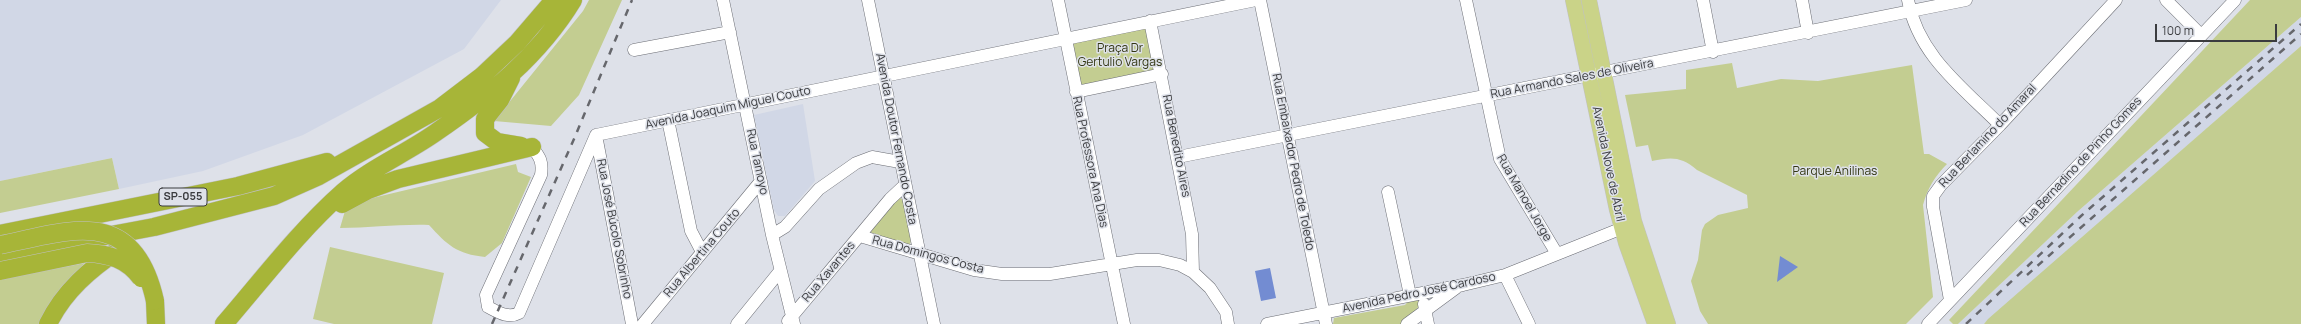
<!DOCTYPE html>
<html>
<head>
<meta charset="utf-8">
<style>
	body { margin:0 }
	#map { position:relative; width:2301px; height:324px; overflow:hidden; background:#dee1e9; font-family:Manrope,sans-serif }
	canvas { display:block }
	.scale { position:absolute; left:2155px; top:24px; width:122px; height:18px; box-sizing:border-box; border:2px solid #3b3c3f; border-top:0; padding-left:5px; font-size:12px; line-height:14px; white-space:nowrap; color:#3b3c3f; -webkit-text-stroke:3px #dee1e9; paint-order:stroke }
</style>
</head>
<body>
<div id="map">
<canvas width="2301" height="324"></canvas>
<div class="scale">100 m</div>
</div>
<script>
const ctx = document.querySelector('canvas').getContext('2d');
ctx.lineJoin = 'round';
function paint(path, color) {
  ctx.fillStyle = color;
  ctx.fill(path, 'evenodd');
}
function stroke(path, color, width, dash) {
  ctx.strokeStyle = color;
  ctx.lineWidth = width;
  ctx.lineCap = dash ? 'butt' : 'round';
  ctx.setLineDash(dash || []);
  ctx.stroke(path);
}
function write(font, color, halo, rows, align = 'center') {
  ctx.font = font + ' Manrope,sans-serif';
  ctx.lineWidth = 3;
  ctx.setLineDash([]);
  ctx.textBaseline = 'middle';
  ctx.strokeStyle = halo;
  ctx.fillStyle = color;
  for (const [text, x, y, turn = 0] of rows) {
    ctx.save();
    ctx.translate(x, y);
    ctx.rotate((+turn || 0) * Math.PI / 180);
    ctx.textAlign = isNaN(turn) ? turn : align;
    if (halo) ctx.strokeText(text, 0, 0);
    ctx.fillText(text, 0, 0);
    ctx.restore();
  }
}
paint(new Path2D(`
	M0,0H501L464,49L303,135L203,171L119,189L112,158L0,181Z
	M2301,17V46L1984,324H1958L2077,212Z
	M803,104L815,181L785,216H778L774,210L754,115Z`), '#d1d7e6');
paint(new Path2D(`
	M589,0H622L579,95L551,126L494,121L583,11Z
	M2250,0H2301V17L2077,212L1958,324H1953L1949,320Z
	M1147,27L1156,72L1080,88L1071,44Z
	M2301,46V324H1984L1988,319Z
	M1732,63L1737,88L1781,79L1818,81L1912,65L1924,154H1929L1947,164C1935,176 1927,189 1923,205L1933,297L1906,324H1708L1700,311L1691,281L1698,260L1702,230L1705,224L1718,215L1748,208L1747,195L1697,170C1681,156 1671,157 1652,161L1648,145L1636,147L1625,95L1686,89V70Z
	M112,158L119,189L0,213V181Z
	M516,164L518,172L531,177L502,243L485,257C457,254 447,245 429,225C399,224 370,228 340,228L347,204Z
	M899,197L903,200L911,239L910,245L872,235L871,231Z
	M330,247L444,273L432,324H334L313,319Z
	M85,263L62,286L43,324H0V279Z
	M1410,299H1417L1420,305L1404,324H1333L1334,318L1405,305Z`), '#c3cd91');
paint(new Path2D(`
	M1780,256L1798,267L1777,282Z
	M1270,268L1276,298L1261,301L1255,271Z`), '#738cd2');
const minor = new Path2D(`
	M723,0L772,235L794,324
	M868,0L934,324
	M1058,0L1124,324
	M1260,0L1326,324
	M1466,0L1500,159L1557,254
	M1703,0L1713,52
	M1802,0L1808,33
	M1908,0C1918,55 1962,87 2000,125
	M2166,0L2201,35
	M1150,21L1192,234L1193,272
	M634,50L730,32
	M1076,92L1162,74
	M668,120L691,231L702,252
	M596,135L632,324
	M532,147C540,157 543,162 541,175L486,295L488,307C498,312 508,319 519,313L596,135L1256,0
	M1178,157L1966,0
	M1388,192L1410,295
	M772,235L785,227L819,189L856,163L872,157L900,162
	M860,236L974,270L1002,274H1050L1137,260H1159L1180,265L1193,272L1210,288L1226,312L1228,324
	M1505,275L1529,324
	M1950,300L1933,207V196L1941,185L2000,125L2116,0
	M1424,304L1428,324
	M788,321L890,199L905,185
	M643,324L761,181
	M737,324L780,271
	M1267,324L1463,285L1505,275L1630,225
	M1407,324L1456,288
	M1928,324L2235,0`);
const major = new Path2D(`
	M1573,0L1617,210L1626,243L1655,324
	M1589,0L1634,221L1668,324`);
const highway = new Path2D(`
	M511,78L500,100L485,119V133L497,142L521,146
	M342,204L368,190L398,179L532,147
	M0,234L238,186L327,162
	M0,256L154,227L274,196L319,176L440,108L482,76L517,43L554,0
	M155,301L156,324
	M48,324C64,291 90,269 120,249
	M224,324C262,280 299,231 343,192C371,168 405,154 435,133C489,96 539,56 573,0`);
stroke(minor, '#6b6d74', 13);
stroke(major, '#c0c1c2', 16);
stroke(highway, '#c0c1c2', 19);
stroke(minor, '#fff', 12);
stroke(major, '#cad388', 15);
stroke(highway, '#a7b538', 18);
stroke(new Path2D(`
	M2027,275L2301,34
	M492,324L574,139L632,0
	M1966,324L2081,216L2301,24`), '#66676c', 2.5, [7, 7]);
const highwayBridge = new Path2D(`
	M0,245C72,230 134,206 155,301
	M0,271L87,253C109,254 127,259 141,278`);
stroke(highwayBridge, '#c0c1c2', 19, []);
stroke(highwayBridge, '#a7b538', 18);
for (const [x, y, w] of [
	[183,197,48]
]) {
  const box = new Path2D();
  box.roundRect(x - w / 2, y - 9, w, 18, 3);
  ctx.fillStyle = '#dee1e9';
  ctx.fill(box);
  stroke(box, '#3b3c3f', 1);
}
write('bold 11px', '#3b3c3f', null, [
	["SP-055",183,197]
]);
write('12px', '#323612', '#dee1e9', [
	["Praça Dr",1120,49],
	["Gertulio Vargas",1120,63],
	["Parque Anilinas",1835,172]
]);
write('12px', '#3b3c3f', '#dee1e9', [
	["Rua Armando Sales de Oliveira",1572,79,-11],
	["Avenida Joaquim Miguel Couto",728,108,-12],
	["Rua Berlamino do Amaral",1988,136,-47],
	["Avenida Doutor Fernando Costa",896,139,79],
	["Rua Benedito Aires",1176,146,79],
	["Rua Tamoyo",757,162,78],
	["Rua Professora Ana Dias",1090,162,78],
	["Rua Embaixador Pedro de Toledo",1293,162,79],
	["Rua Bernadino de Pinho Gomes",2081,162,-47],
	["Avenida Nove de Abril",1608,164,78],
	["Rua Manoel Jorge",1524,198,60],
	["Rua José Búcolo Sobrinho",614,229,79],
	["Rua Albertina Couto",702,253,-50],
	["Rua Domingos Costa",928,255,15],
	["Rua Xavantes",829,272,-50],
	["Avenida Pedro José Cardoso",1419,293,-12]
]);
</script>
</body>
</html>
